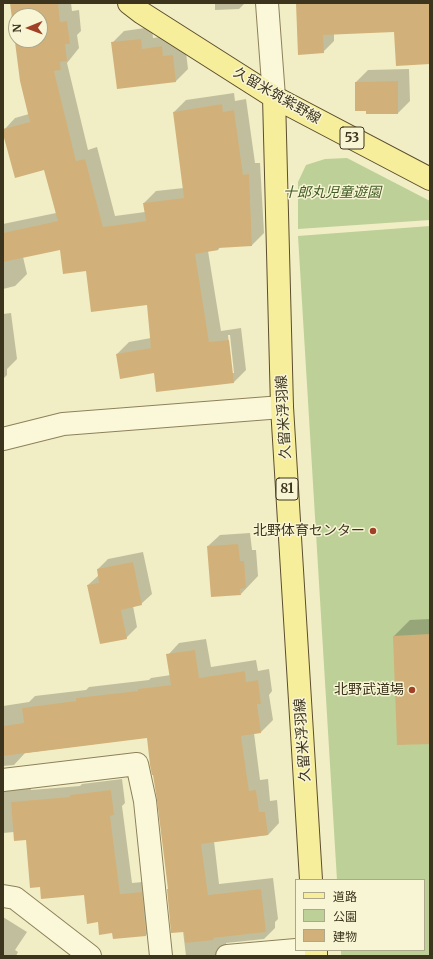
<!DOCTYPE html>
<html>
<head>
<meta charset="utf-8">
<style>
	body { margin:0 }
	#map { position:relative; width:433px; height:959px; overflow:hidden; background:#f1eec5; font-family:Merriweather,"Noto Sans JP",serif }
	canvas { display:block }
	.frame { position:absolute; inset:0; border:4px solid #3d341e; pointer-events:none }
	.legend { position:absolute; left:295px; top:879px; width:130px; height:72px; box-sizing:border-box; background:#f8f5d5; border:1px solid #ada88c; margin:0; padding:5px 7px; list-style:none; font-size:12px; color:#3d341e }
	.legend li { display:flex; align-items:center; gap:8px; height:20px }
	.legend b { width:20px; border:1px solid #ada88c }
	.north { position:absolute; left:8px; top:8px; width:40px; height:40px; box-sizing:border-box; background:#f8f5d5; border:1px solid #ada88c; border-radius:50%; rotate:269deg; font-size:11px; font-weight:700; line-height:16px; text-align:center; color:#3d341e }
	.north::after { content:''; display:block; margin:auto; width:14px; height:18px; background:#a04026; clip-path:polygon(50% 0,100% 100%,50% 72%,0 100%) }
</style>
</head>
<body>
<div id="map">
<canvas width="433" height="959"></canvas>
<div class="frame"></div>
<ul class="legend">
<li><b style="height:5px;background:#f6ee9b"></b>道路</li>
<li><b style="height:11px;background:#bdd098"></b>公園</li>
<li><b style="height:11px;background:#d1b179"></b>建物</li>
</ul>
<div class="north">N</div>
</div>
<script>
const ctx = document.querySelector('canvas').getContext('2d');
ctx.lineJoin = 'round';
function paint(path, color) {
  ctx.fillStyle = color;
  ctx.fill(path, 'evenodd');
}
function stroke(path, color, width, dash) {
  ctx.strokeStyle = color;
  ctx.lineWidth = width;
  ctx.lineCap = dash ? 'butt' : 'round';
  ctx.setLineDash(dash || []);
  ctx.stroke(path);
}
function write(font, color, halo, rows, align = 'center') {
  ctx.font = font + ' Merriweather,"Noto Sans JP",serif';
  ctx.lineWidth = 3;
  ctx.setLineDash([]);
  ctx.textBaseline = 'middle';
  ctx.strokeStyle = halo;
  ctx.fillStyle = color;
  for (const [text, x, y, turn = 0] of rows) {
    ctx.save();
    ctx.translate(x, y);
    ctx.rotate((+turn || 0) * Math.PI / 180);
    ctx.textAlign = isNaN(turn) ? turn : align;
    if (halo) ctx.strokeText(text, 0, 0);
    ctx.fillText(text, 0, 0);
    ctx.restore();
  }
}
paint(new Path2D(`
	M347,158L430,201V220L298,229V182L306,165L325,159Z
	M430,226V956H341V950H424V880H337L298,236Z`), '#bdd098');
paint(new Path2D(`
	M11,3H71L72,11L79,10L81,31L77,35L79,48L67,63L88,150L97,147L115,216L145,212L144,203L156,191L184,188L174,112L186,100L234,93L235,101L246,99L255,163H260L264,233L252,245L221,246L218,250L208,251L221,331L241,328L246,370L234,382L155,372L117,354L129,342L151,338L148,304L86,270L61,249L23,257L27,274L15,286L3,289V224L56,213L45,169L3,131L15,118L29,114L21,80ZM16,16H40V40H16ZM228,335H230L234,373H232Z
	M215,3H245L239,9L215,10Z
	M293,3H369L334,33V41L323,52L297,3Z
	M152,27L153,38L174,35L185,44L188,69L176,81L118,88L112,43L124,31Z
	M409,69L410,101L398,113H367L356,82L368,70Z
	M11,313L17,359L7,369V375L3,379V314Z
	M250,533L252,550H256L258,576L241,594L208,546L220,535Z
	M143,552L152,594L141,604L133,606L137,627L126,638L88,585L99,575L98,569L108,559Z
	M430,619V743L394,636L410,620Z
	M206,639L211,667L256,660L258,671L269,669L272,691L269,695L273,720L261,732L254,733L260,780L268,779L270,801L277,800L279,823L268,835L214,841L219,884L273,878L278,919L275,922V928L264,939L226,943L228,952L234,956H186L183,931L168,889L169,888L158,799L148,737L25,753L14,765L3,766V706L29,702L35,696L86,690L89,687L149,680L151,678L171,675L168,655L179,643Z
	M3,772L29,780L31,790L80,786L82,784L122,779L125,803L122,806L132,883L153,881L158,923L146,935L113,932L98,921L85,894L41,886L27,838L14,832L3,833Z
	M3,917L27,932L15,950L18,952L16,956H3Z`), '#0003');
paint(new Path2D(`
	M10,3H58L60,22L67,21L70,44H65L67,61L60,62L61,70L54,71L76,161L85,159L103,227L146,221L143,203L184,198L173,112L222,104L223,112L234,110L243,175L249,174L252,246L218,248V250L195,254L209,342L229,340L234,383L156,392L154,373L120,379L116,354L151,348L147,305L91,312L86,271L63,274L60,250L3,262V233L58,221L44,170L15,178L3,134V129L30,122L20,81ZM16,16H40V40H16Z
	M296,3H430V64L396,66L394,32L323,35L324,53L298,55Z
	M141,39L142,49L162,46L163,56L173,55L176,82L117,89L111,42Z
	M398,81V114H366V111H355V82Z
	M238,544L240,561H244L246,588L240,589L241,595L211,597L207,546Z
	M133,562L142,605L121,610L127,639L100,644L87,585L99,583L97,569Z
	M430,634V744L397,745L393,636Z
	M195,650L199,678L245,671L246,682L258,680L261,704H257L261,733L241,736L249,791L256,790L259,812H265L268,835L201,844L208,895L261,889L266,932L213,938L214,940L185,943L184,932L171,933L167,889H168L157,800L153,775H152L150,765L147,738L3,756V726L24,723L22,708L76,701V698L138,691V689L171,685L166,654Z
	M111,790L114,815L110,816L120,894L142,892L146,936L113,939L112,933L99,935L98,922L87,924L84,895L41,899L40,887L30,888L26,840L14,841L11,802L70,797V795Z`), '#d1b179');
const minor = new Path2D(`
	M3,439L63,424L282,407
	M3,780L137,764L145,801L161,956
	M3,896L15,898L90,956
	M227,956L296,950`);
const tertiary = new Path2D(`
	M267,3L274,97`);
const primary = new Path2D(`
	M129,3L142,13L274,97L430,179
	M274,97L282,407L311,880
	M316,950V956`);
stroke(minor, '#8d815a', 24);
stroke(tertiary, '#8d815a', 24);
stroke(primary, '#5b4d2e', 24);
stroke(minor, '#fbf8d9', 22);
stroke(tertiary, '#fbf8d9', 22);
stroke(primary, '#f6ee9b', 22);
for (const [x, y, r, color] of [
	[373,531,4,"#a04026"],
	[412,690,4,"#a04026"]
]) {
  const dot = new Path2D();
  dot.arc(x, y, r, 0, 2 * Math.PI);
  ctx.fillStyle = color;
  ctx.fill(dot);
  stroke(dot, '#f8f5d5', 1.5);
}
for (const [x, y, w] of [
	[352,138,24],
	[287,489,22]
]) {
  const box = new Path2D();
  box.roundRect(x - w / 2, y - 11, w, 22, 3);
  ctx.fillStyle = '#f8f5d5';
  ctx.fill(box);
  stroke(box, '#3d341e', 1);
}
write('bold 13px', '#3d341e', null, [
	["53",352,138],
	["81",287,489]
]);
write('14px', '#3d341e', '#f8f5d5', [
	["久留米筑紫野線",277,96,30],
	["久留米浮羽線",284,417,-93],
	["久留米浮羽線",303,740,-94]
]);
write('italic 14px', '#405a24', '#f8f5d5', [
	["十郎丸児童遊園",332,193]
]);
write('14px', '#3d341e', '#f8f5d5', [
	["北野体育センター",365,531],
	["北野武道場",404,690]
], 'right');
</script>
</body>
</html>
